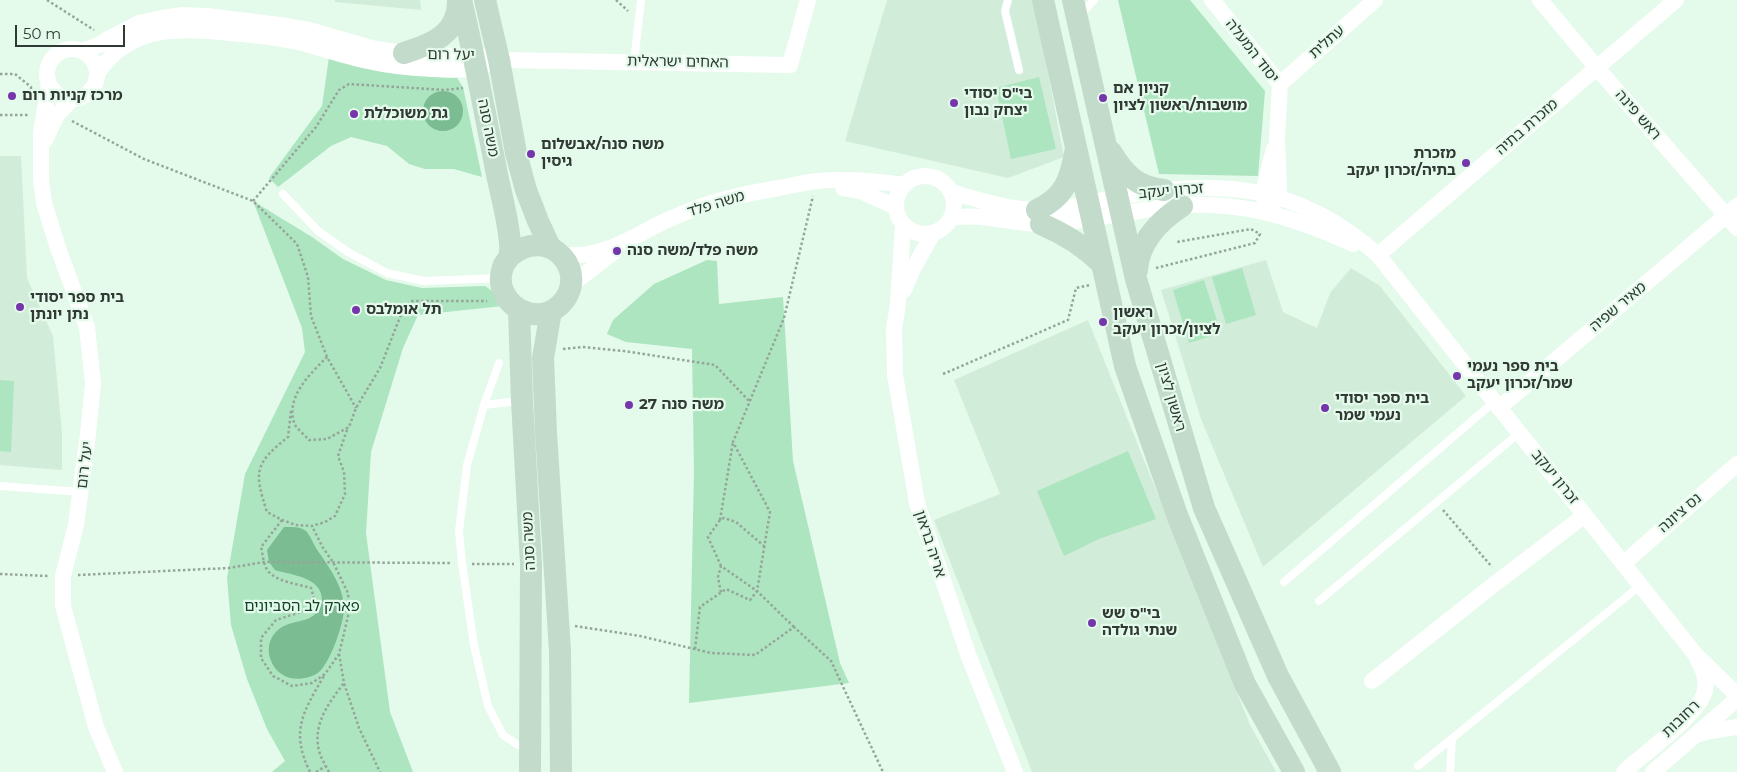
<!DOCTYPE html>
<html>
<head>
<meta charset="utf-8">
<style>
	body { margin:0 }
	#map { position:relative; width:1737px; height:772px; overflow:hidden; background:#e4faeb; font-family:Montserrat,sans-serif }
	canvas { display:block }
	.scale { position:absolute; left:15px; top:25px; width:110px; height:22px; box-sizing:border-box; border:2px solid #303933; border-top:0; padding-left:6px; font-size:15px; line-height:18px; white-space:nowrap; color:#303933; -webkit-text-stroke:4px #e4faeb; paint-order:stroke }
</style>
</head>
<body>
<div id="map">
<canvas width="1737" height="772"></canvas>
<div class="scale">50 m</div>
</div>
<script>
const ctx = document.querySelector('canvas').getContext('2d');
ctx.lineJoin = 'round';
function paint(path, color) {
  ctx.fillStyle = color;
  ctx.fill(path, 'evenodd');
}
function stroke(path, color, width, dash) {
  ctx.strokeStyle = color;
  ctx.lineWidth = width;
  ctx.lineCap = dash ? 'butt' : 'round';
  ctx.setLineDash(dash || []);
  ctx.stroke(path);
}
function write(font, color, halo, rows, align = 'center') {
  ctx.font = font + ' Montserrat,"Noto Sans Hebrew",sans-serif';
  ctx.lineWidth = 4.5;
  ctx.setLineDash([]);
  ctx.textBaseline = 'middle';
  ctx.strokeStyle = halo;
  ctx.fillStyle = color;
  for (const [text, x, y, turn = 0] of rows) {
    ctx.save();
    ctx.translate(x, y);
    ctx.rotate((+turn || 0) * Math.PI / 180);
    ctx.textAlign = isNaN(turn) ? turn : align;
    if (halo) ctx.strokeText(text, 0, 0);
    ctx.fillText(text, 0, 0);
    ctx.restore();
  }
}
paint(new Path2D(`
	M335,0H420L421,10L335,2Z
	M887,0H1034L1064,157L1008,178L845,141Z
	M0,156H21L27,278L53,336L62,433V470L0,465Z
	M1266,260L1283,312L1317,328L1330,293L1351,268L1380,286L1466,396L1263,567L1201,419L1161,290Z
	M1088,320L1250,725L1276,772H1032L934,520L1000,494L954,380Z`), '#d1edda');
paint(new Path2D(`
	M1118,0H1190L1265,91L1258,176L1159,174Z
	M329,57L455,75L463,87L482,177L454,169H425L409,164L387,146L351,137L331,146L278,187L269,178L322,106Z
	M1039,77L1056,149L1011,159L996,88Z
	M253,201L312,237L343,259L386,280L422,288L485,286L512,305L418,315L403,348L371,452L366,533L390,712L413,772H272L285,761L267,729L247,679L231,625L227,578L245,474L305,352L302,328Z
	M707,260L717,261L719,304L783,297L793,461L840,663L849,683L689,703L694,472L692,349L626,342L607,334L613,320L654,284Z
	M1242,268L1256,315L1226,324L1212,277Z
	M1204,280L1221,333L1189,343L1173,290Z
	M0,380L14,381L11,452L0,451Z
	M1128,451L1156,519L1099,539L1064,556L1037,491Z`), '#ace5bf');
paint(new Path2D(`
	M423 111a20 20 0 1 1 40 0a20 20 0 1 1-40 0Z
	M284,527C291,527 300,526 306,531C310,535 313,543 316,548C328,566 344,586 344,609C344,623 330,663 319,672C312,678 299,680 290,678C280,675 273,668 270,658C266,645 272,632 284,626C293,621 304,622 313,616C317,613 322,605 322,600C322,577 291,575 275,570L269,562L267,550Z`), '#7bbc93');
stroke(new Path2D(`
	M47,0L94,30
	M616,0L628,11
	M0,74H15L31,87V92
	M0,115H28
	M72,121L144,159L253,201L297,244L308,277L311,316L327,357L356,408
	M253,201L316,127L339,90L349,84L445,90L463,88
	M1156,268L1255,243L1260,234L1251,229L1177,242
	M563,349L582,347L624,351L715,365L750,402
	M327,357C310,374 284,398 295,425C298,430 305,435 309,440L327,439L349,427L356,408L380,368L402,312L411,301H487
	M943,374L1068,320L1076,288L1090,285
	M291,411L288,437C254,464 254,472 267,512L282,520L296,525L312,526L325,522L335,516L345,494L344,472L338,456L348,427
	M1443,510L1492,567
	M282,520L261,547C263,555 263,567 270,573C279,582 298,584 311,588L315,602L310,609L276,620L261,638V658L273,676L292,686L312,683L325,674L339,654L349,612L348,593L333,562L323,548L312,526
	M720,520L733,442
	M472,564H514
	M721,566L708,537L720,520L724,518L736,522L764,546
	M0,574L48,576
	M78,575L229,568L264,562L452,563
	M315,602L349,612
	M575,626L640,636L711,653L755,655L794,627L831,661L883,772
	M794,627L757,591L770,512L733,442L784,318L813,196
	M695,649L700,607L726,589L750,600L757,591L721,566L718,577L721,593
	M339,654L344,683L359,728L380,772
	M310,772C290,731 303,712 324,676
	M316,772L326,766
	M329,772C326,766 322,760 320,754C311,726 328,704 344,683`), '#95a59a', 2.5, [2.5, 2.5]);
stroke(new Path2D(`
	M1008,0L1005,11L1019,70
	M1080,15L1094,0
	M634,62L641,0
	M283,194L318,231L348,252L387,273L424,281L499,278
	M499,363L484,405L467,465L459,531L462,563L474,645L488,706L503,735L518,745L529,744
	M484,405L519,401
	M0,486L81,492
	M1284,582L1494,402
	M1319,601L1519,433
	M1418,766L1641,585
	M1450,772L1452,739`), '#fff', 8);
stroke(new Path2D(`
	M1212,0L1280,84L1277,137L1279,190V196L1273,204
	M1540,0L1597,68L1737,228
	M47 74a25 25 0 1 1 50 0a25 25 0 1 1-50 0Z
	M82,51L99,45L108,39L139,23L162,18L183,15L207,16L280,25L309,30L375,49L404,53L443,56L474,55L499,60L790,65L808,0
	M97,74C128,26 178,27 230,33C254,35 278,37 302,43C324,49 346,56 368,61C389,66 411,68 432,69C449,70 469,71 485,65
	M49,84L41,133V180L44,203L58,248L87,327L93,383L88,434L76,525L63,576V606L96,727L115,772
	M1280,84L1375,0
	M45,140L57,115L72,99
	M896 205a29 29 0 1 1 58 0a29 29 0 1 1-58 0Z
	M843,188L860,191L896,207
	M951,192C979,200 1007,209 1036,210C1064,211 1091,202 1119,197C1220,179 1297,183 1378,255L1695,654L1737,695
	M1265,203L1263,192L1274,149
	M951,218C984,212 1012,225 1045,224C1086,222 1125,212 1165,207C1233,198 1292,216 1353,244
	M903,224L898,304L894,329L895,375L917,503L969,657L1015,772
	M560,254C597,261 631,238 663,222C676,216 691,210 705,205C729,197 755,192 779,188C799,184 819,179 839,180C861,180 883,182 904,185
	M1378,255L1676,0
	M571,285L614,252
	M904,290L912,271L933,233
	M1499,408L1737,206
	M1624,563L1737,464
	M1372,681L1492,586L1585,515
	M1699,734L1711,731L1737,727
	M1624,772C1642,755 1702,712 1705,690C1707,678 1703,670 1698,660
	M1653,772L1737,699`), '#fff', 16);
stroke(new Path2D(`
	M461,0C474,54 484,109 495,164C499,187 506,210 509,234C510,241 511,251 509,257C508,260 504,263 503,267C500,275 500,285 504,293C514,314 542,322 560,305C592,274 550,222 509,257
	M485,0L499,60L516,153L526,190L538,221L550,247
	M1043,0L1125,366L1177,515L1245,684L1294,772
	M1073,0L1136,279L1204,508L1278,676L1330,772
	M404,53C432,44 459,34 458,0
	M1111,152C1125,175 1137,187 1164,190
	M1037,210C1064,197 1070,181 1075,153
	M1041,224C1065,234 1084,246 1102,264
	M1137,270C1139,241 1159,221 1182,206
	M519,310L522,401L531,564L530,772
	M551,311L543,358L546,433L560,651L561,772`), '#c2dbcb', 22);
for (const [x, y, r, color] of [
	[12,96,5,"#7636ab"],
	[1103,98,5,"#7636ab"],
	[954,103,5,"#7636ab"],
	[354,114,5,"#7636ab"],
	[531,154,5,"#7636ab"],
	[1466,163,5,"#7636ab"],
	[617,251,5,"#7636ab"],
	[20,307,5,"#7636ab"],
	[356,310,5,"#7636ab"],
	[1103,322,5,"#7636ab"],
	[1457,376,5,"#7636ab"],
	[629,405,5,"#7636ab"],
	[1325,408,5,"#7636ab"],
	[1092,623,5,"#7636ab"]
]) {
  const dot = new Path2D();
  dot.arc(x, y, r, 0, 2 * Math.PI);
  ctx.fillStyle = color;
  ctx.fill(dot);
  stroke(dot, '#e4faeb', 2);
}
write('15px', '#303933', '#e4faeb', [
	["עתלית",1327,42,-42],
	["יסוד המעלה",1252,51,52],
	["יעל רום",451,55,1],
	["האחים ישראלית",678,62,1],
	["ראש פינה",1638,115,49],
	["מזכרת בתיה",1527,127,-41],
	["משה סנה",488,128,79],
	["זכרון יעקב",1171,191,-5],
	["משה פלד",716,204,-17],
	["מאיר שפיה",1618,307,-40],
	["ראשון לציון",1171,397,74],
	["יעל רום",85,465,-83],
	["זכרון יעקב",1555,477,51],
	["נס ציונה",1680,513,-41],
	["משה סנה",529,541,-93],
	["אריה בראון",930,544,72],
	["רחובות",1681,719,-44]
]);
write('bold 15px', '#303933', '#e4faeb', [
	["קניון אם",1113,89],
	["מושבות/ראשון לציון",1113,106],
	["בי\"ס יסודי",964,94],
	["יצחק נבון",964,111],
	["מרכז קניות רום",22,96],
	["גת משוכללת",364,114],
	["משה סנה/אבשלום",541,145],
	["גיסין",541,162],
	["מזכרת",1456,154,"right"],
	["בתיה/זכרון יעקב",1456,171,"right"],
	["משה פלד/משה סנה",627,251],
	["בית ספר יסודי",30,298],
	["נתן יונתן",30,315],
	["תל אומלבס",366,310],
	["ראשון",1113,313],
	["לציון/זכרון יעקב",1113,330],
	["בית ספר נעמי",1467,367],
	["שמר/זכרון יעקב",1467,384],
	["בית ספר יסודי",1335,399],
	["נעמי שמר",1335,416],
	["משה סנה 27",639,405],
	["בי\"ס שש",1102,614],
	["שנתי גולדה",1102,631]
], 'left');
write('15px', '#0f4227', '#e4faeb', [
	["פארק לב הסביונים",302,607]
]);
</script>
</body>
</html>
